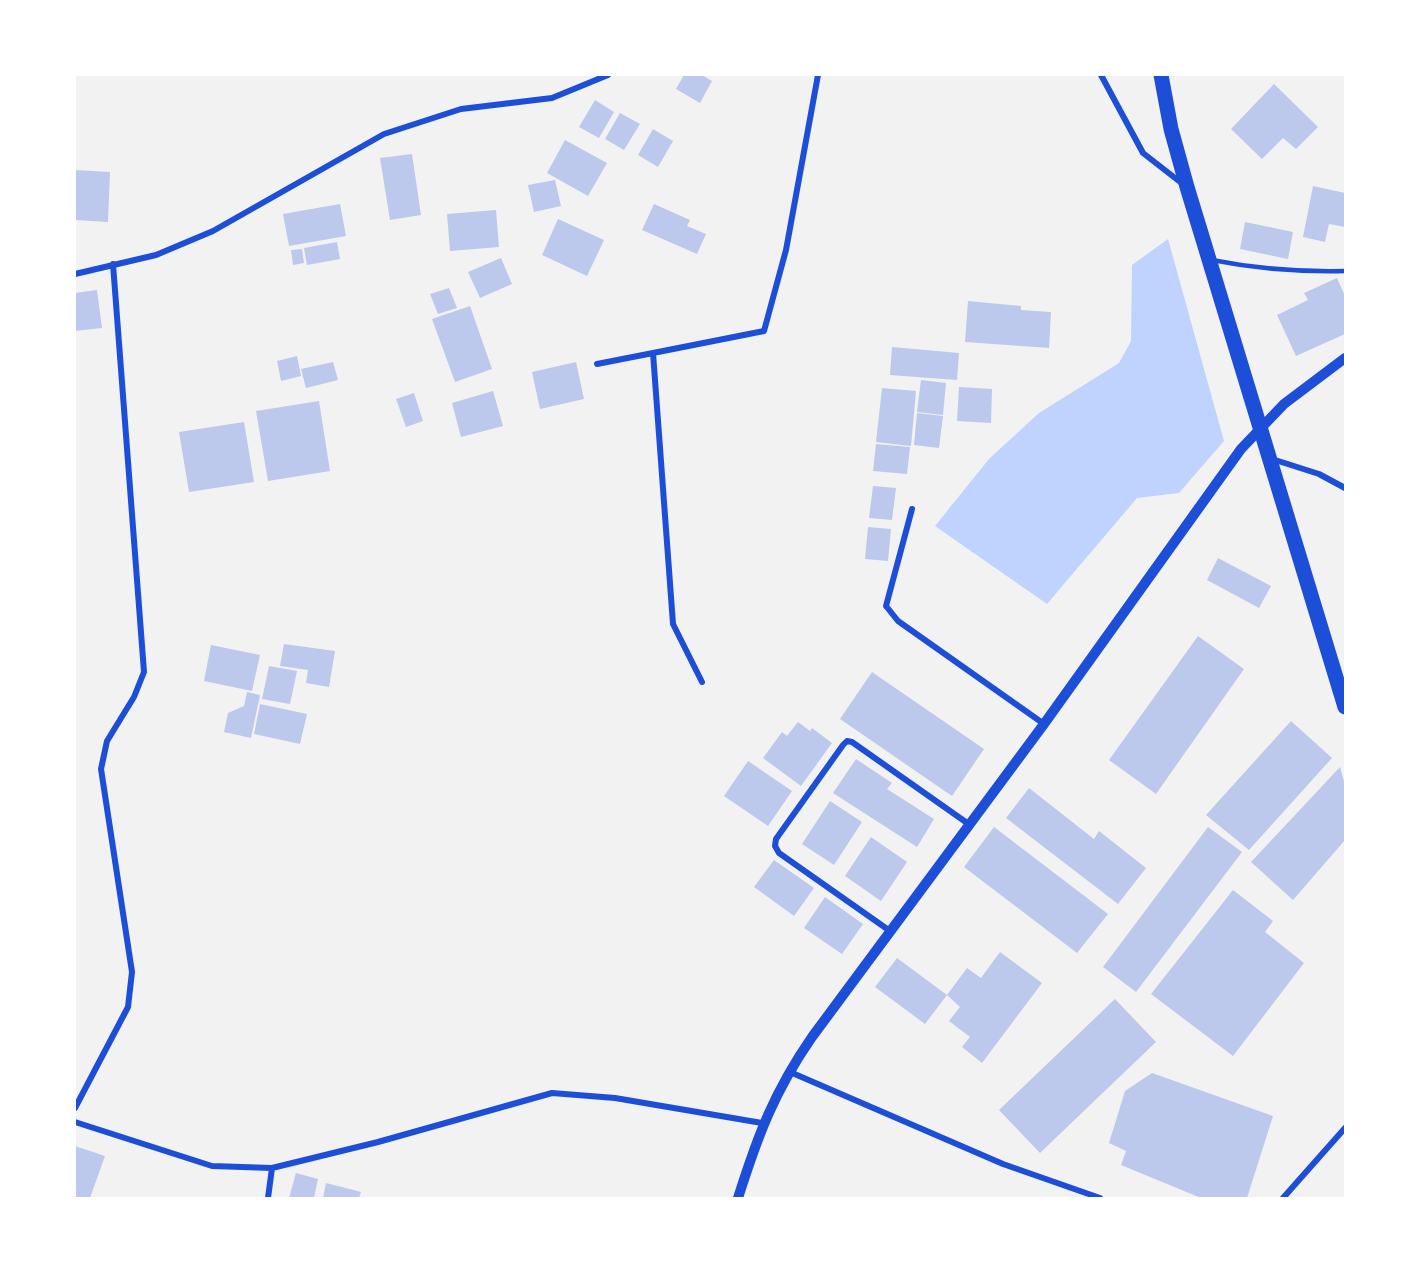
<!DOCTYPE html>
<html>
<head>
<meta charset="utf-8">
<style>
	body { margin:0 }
	#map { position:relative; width:1420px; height:1273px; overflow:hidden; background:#f2f2f2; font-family:Lora,serif }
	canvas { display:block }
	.frame { position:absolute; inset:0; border:76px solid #fff; pointer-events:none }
</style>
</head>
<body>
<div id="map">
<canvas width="1420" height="1273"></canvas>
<div class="frame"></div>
</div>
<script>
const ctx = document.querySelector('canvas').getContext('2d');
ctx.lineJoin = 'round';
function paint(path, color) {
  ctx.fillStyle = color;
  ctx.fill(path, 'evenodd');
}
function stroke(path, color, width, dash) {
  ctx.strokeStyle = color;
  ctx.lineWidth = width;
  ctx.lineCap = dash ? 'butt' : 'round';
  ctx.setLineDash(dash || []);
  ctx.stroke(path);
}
paint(new Path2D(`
	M1168,239L1224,441L1179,493L1137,498L1047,604L935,526L989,459L1039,413L1119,363L1131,341L1132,265Z`), '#bfd3fe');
paint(new Path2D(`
	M684,75H702L712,81L700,103L676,89Z
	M1274,84L1318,127L1296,149L1283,138L1262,159L1231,129Z
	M595,100L614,112L599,138L579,127Z
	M620,113L640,124L624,150L605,139Z
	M653,129L673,141L658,167L638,155Z
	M565,140L607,163L588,196L547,173Z
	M412,154L421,215L390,220L380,158Z
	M75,170L110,172L108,222L75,220Z
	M555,180L561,206L534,212L528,185Z
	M1313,186L1345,193V227L1329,224L1325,242L1303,237Z
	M340,204L346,236L289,246L283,214Z
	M654,204L690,220L687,226L706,234L697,254L642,230Z
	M496,210L499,247L450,251L447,214Z
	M558,219L604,240L587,276L542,255Z
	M1245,222L1293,232L1288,259L1240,249Z
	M337,242L340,259L307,265L304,248Z
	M302,249L304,263L293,265L291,250Z
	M501,258L512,284L480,298L468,272Z
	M1337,278L1345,296V334L1296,356L1277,315L1308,300L1304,293Z
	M449,288L457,308L438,314L430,294Z
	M97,290L102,328L75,331V293Z
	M968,301L1021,306V310L1051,312L1049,348L965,342Z
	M470,306L492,369L455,382L432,319Z
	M892,347L959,353L957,380L890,375Z
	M297,356L301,376L281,381L277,361Z
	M333,362L338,380L306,388L301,369Z
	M576,362L584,399L540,409L532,372Z
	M921,380L946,383L943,415L917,412Z
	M959,387L992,389L991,423L957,421Z
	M882,388L916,391L911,446L876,442Z
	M493,391L503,426L461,437L452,403Z
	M414,393L423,421L406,427L396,399Z
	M319,401L330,471L268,481L256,411Z
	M917,413L943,416L939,448L914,445Z
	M244,422L254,482L189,492L179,432Z
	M876,444L910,447L907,474L873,471Z
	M873,486L896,488L892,520L869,518Z
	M868,527L891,529L888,561L865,559Z
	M1218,558L1271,586L1259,608L1207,580Z
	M1198,636L1244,669L1156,794L1109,760Z
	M284,644L335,651L329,687L306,683L308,670L280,666Z
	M211,645L260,655L252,691L204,681Z
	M269,666L297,671L290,704L262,699Z
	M872,672L984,749L952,796L840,719Z
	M247,692L260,695L251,738L224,732L228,713L244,706Z
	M260,704L307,714L300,744L254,734Z
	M1291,721L1332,758L1249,850L1206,815Z
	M798,722L810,731L812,728L832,743L801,786L763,758L782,732L787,736Z
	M856,759L892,783L887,789L934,819L917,847L833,793Z
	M748,761L792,791L768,826L724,796Z
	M1340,767L1345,785V840L1293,900L1251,862Z
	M1029,788L1094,839L1099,831L1146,868L1118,904L1006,818Z
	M830,801L862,822L834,865L802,844Z
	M994,827L1108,914L1077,953L964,867Z
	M1208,827L1242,852L1136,992L1103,967Z
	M871,837L907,862L881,901L845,876Z
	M774,860L814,888L794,916L754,887Z
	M1233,890L1273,921L1265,932L1304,963L1233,1056L1151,994Z
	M825,897L863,924L842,954L804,928Z
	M1000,952L1042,983L982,1063L962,1047L970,1037L949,1021L960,1007L947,995L925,1024L875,987L897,958L947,995L967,968L981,978Z
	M1115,999L1156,1042L1040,1153L999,1110Z
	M1152,1073L1273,1116L1247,1198H1201L1121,1165L1126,1151L1109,1143L1125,1091Z
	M75,1146L105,1156L90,1198H75Z
	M296,1173L318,1179L314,1198H289Z
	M326,1183L361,1192L359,1198H323Z`), '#bdc9ec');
stroke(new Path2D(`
	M1212,260C1257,269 1299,272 1345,271`), '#1d4ed8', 4.5);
stroke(new Path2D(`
	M1101,75L1143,153L1184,185
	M75,274L156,255L213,231L384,134L461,109L552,98L608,75
	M597,364L653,353
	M1272,459L1319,474L1345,488
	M912,509L886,606L898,621L1044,724
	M702,682L673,624L653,353L764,331L786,250L818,75
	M890,931L779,853L775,846L776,839L843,745L847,741L852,742L970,825
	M790,1072L1003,1164L1100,1198
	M75,1108L128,1007L132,972L101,769L107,741L134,697L144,672L113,264
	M75,1122L212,1166L272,1168L378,1142L552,1093L615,1098L762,1123
	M268,1198L272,1168
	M1283,1198L1345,1128`), '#1d4ed8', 6);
stroke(new Path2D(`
	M738,1198C758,1135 774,1092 812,1037L1044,724L1241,449L1284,404L1345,358`), '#1d4ed8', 10);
stroke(new Path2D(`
	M1161,75L1171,129L1187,187L1345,707`), '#1d4ed8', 15);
</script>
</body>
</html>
